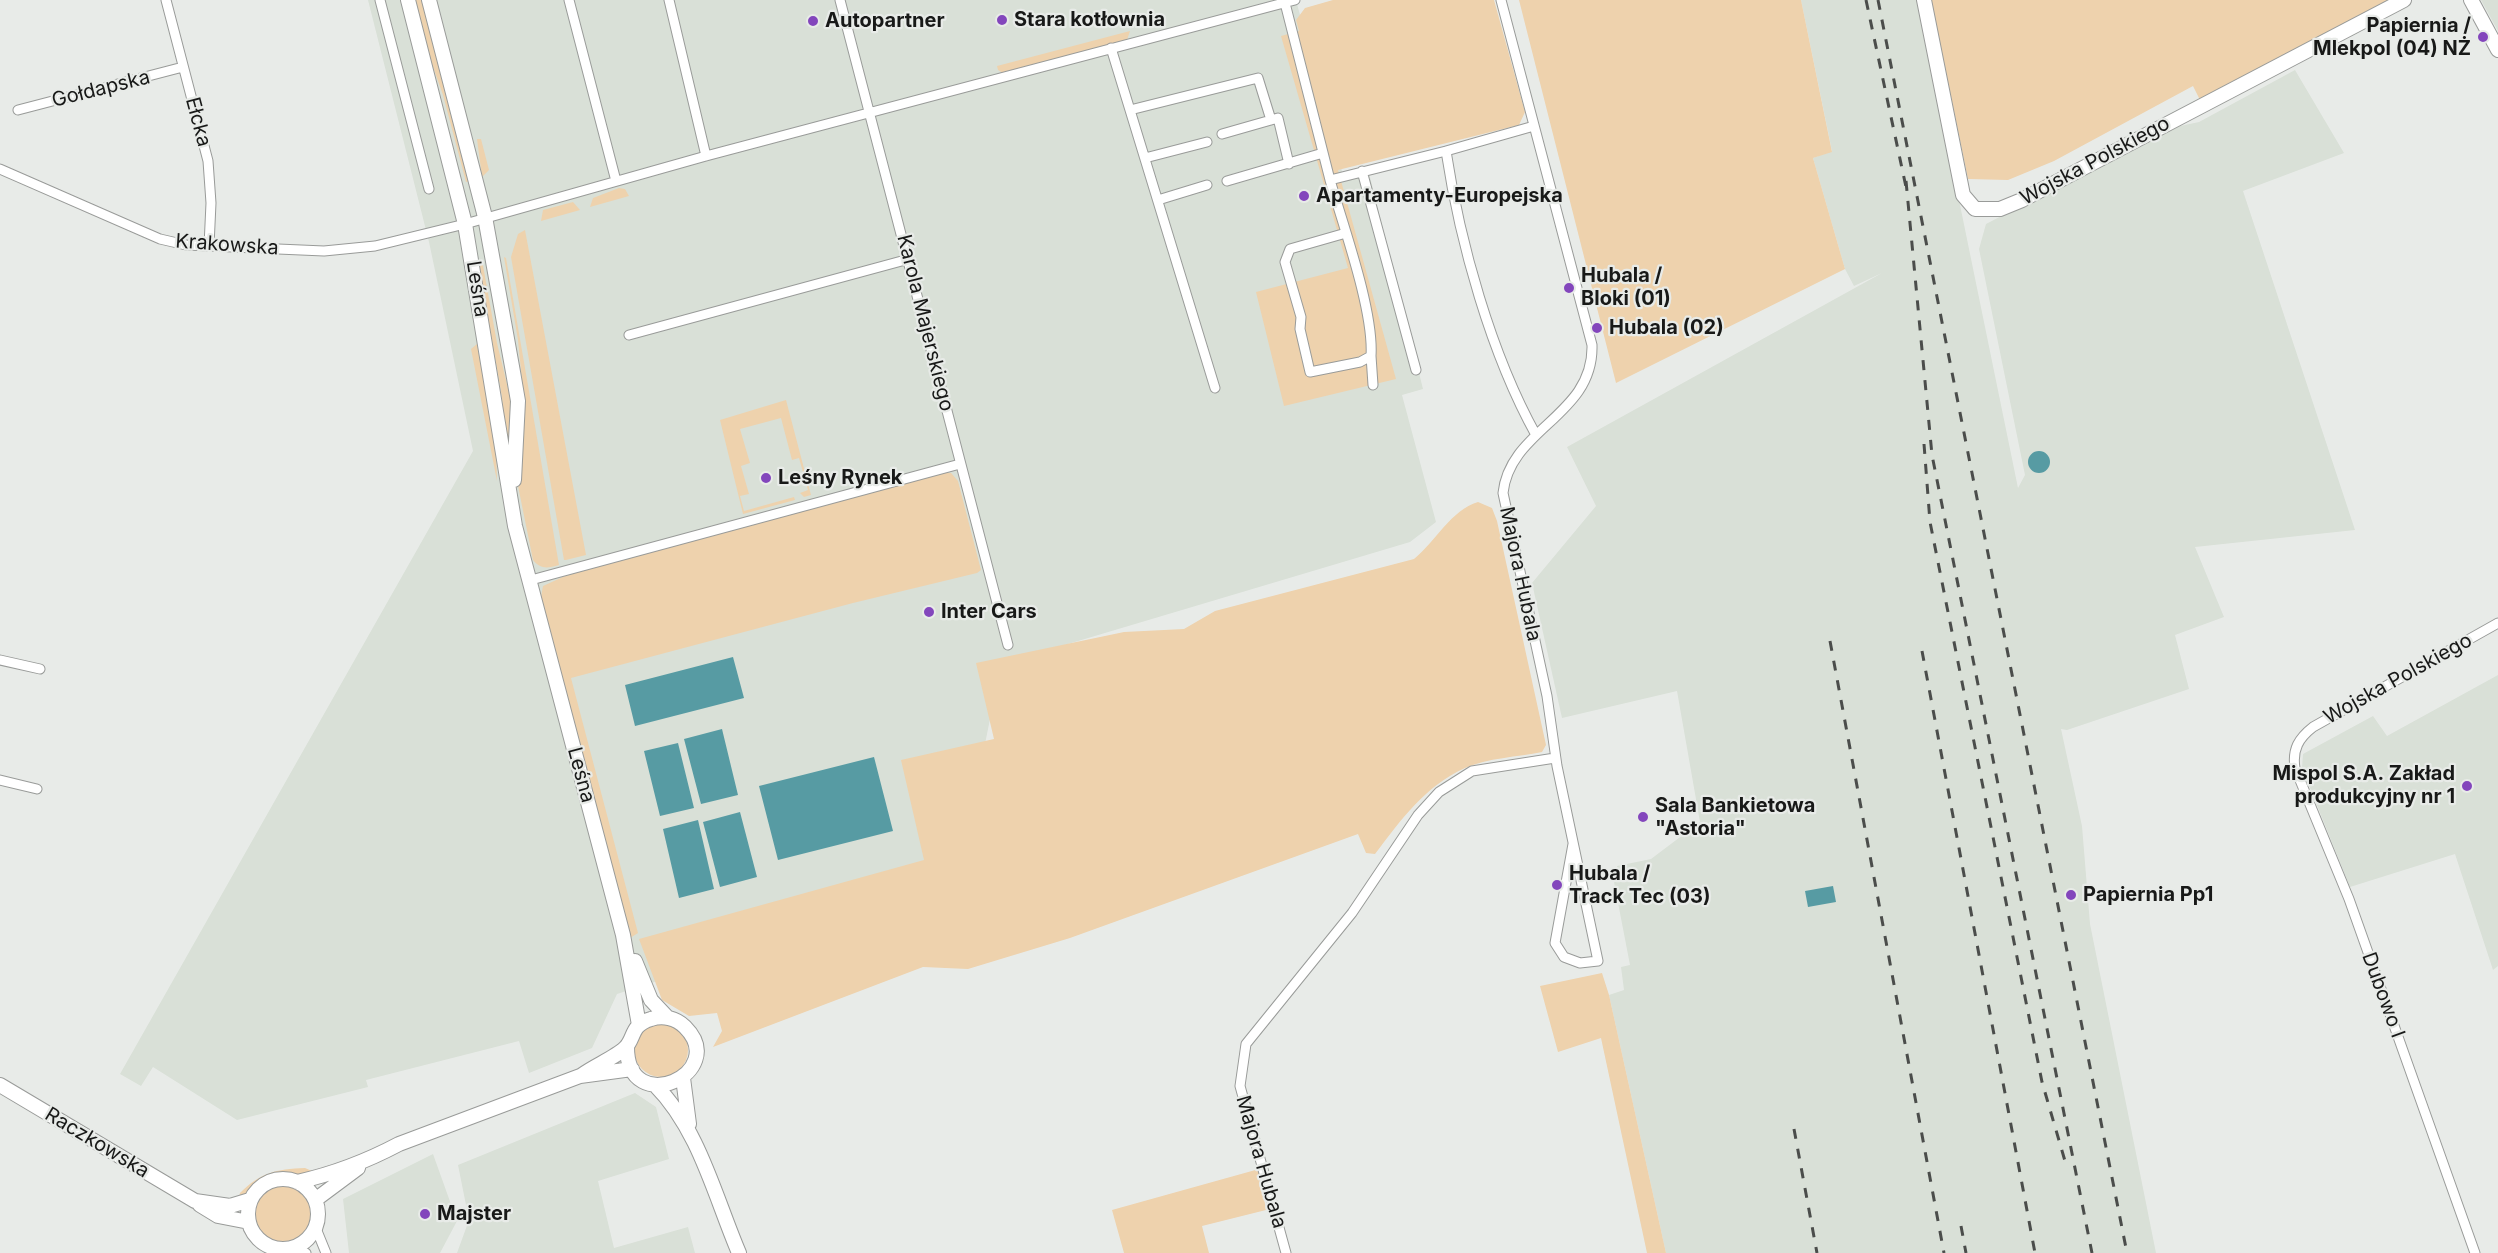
<!DOCTYPE html>
<html>
<head>
<meta charset="utf-8">
<style>
	body { margin:0 }
	canvas { display:block; background:#e8ebe8 }
</style>
</head>
<body>
<canvas width="2498" height="1253"></canvas>
<script>
const ctx = document.querySelector('canvas').getContext('2d');
ctx.lineJoin = 'round';
function paint(path, color) {
  ctx.fillStyle = color;
  ctx.fill(path, 'evenodd');
}
function stroke(path, color, width, dash) {
  ctx.strokeStyle = color;
  ctx.lineWidth = width;
  ctx.lineCap = dash ? 'butt' : 'round';
  ctx.setLineDash(dash || []);
  ctx.stroke(path);
}
function write(font, color, halo, rows, align = 'center') {
  ctx.font = font + ' Inter,sans-serif';
  ctx.lineWidth = 4.5;
  ctx.setLineDash([]);
  ctx.textBaseline = 'middle';
  ctx.strokeStyle = halo;
  ctx.fillStyle = color;
  for (const [text, x, y, turn = 0] of rows) {
    ctx.save();
    ctx.translate(x, y);
    ctx.rotate((+turn || 0) * Math.PI / 180);
    ctx.textAlign = isNaN(turn) ? turn : align;
    if (halo) ctx.strokeText(text, 0, 0);
    ctx.fillText(text, 0, 0);
    ctx.restore();
  }
}
paint(new Path2D(`
	M368,0H1296L1344,179L1369,173L1423,389L1402,395L1436,522L1410,542L1001,664L957,884L617,994L592,1048L529,1073L519,1041L366,1080L368,1087L237,1120L153,1067L141,1086L120,1074L473,451L429,242Z
	M1801,0H1918L2018,488L2025,475L1979,249L1986,224L2171,128L2199,122L2295,70L2344,153L2243,191L2355,530L2195,547L2224,617L2175,635L2189,689L2067,730L2061,729L2082,826L2090,924L2156,1253H1666L1609,995L1624,990L1621,967L1630,965L1614,882L1620,880L1617,866L1651,859L1700,822L1677,691L1562,718L1532,583L1596,506L1567,447L1882,273L1854,286L1845,269L1813,158L1832,151Z
	M2481,0H2498V31Z
	M2498,675V966L2493,970L2455,854L2350,887L2302,768L2303,754L2373,716L2387,736Z
	M635,1093L656,1107L669,1159L598,1181L614,1248L688,1227L695,1253H457L469,1220L458,1165Z
	M433,1154L457,1221L440,1253H349L343,1199Z`), '#d9e0d7');
paint(new Path2D(`
	M413,0H422L470,181L466,182L443,95L423,39Z
	M1333,0H1494L1525,112L1519,125L1338,170L1396,379L1284,406L1256,292L1348,268L1281,36L1299,31L1296,20L1305,8Z
	M1519,0H1801L1832,152L1813,158L1845,269L1616,383Z
	M1931,0H2394L2201,102L2193,86L2054,161L2008,180L1968,179Z
	M1130,31L1127,40L1003,73L998,70L997,66Z
	M477,139H481L489,170L482,177Z
	M619,188L625,189L629,196L590,207L593,198Z
	M573,202L580,210L541,221L543,210Z
	M525,230L586,555L566,560H564L511,257L518,234Z
	M504,257L506,258L559,565C548,568 541,570 533,560L517,481L524,401L518,340Z
	M482,260L497,343L512,405L510,455L505,441L502,397L478,262Z
	M477,344L496,449L497,481L471,349Z
	M786,400L811,495L804,497L800,493L808,490L799,458L792,460L781,418L740,429L750,463L741,466L749,494L740,496L744,511L794,497L795,500L743,514L720,420Z
	M940,473H951L958,481L981,570L977,573L853,603L571,678L638,933L630,938L541,597L543,586L565,576Z
	M1478,502L1492,508L1497,521L1546,745L1542,752C1518,757 1487,758 1465,768C1425,786 1401,820 1375,854L1366,853L1358,834L1070,938L968,969L923,967L713,1047L722,1031L717,1013L689,1016L662,1000L639,939L924,860L901,760L994,739L976,663L1124,632L1184,629L1215,611L1414,559C1436,541 1451,510 1478,502Z
	M1602,973L1609,995L1666,1253H1647L1601,1038L1558,1052L1540,986Z
	M634 1050a27 27 0 1 1 54 0a27 27 0 1 1-54 0Z
	M305,1168L312,1171L315,1176L274,1173L256,1183L238,1201L240,1193C260,1173 276,1169 305,1168Z
	M1259,1169L1266,1210L1202,1226L1209,1253H1124L1112,1210Z
	M248 1214a35 35 0 1 1 70 0a35 35 0 1 1-70 0Z`), '#eed2ad');
paint(new Path2D(`
	M2028 462a11 11 0 1 1 22 0a11 11 0 1 1-22 0Z
	M733,657L744,698L635,726L625,685Z
	M722,729L738,795L701,804L684,739Z
	M678,743L694,808L660,816L644,751Z
	M874,757L893,831L778,860L759,786Z
	M740,812L757,877L720,887L703,822Z
	M698,820L714,889L679,898L663,829Z
	M1833,886L1836,902L1808,907L1805,891Z`), '#579ba3');
const street = new Path2D(`
	M166,0L208,161L211,203L209,246
	M380,0L429,189
	M569,0L616,181
	M669,0L706,156
	M840,0L1008,645
	M1501,0L1592,345C1594,416 1510,428 1503,493L1547,696L1557,766L1598,961L1580,963L1564,957L1555,943L1573,844
	M1285,3L1330,180
	M1111,48L1215,388
	M18,110L183,67
	M1130,110L1258,78L1271,120
	M1222,134L1278,118L1289,164
	M1446,151L1534,126
	M1145,158L1207,142
	M0,169L160,239L186,245L324,251L375,246L465,224L706,156L1295,0
	M1362,171L1416,370
	M1227,181L1323,153
	M1158,200L1207,185
	M1346,233L1290,249L1285,262L1301,317L1300,329L1310,372L1360,362L1371,356C1374,311 1343,225 1330,180L1446,151C1460,243 1491,354 1536,435
	M629,335L909,259
	M1371,356L1373,385
	M531,580L960,464
	M0,660L40,669
	M0,780L37,789
	M315,1226L326,1253
	M293,1247L306,1253
	M1286,1253L1240,1086L1246,1044L1352,913L1418,815L1439,792L1472,771L1555,758
	M2475,1253L2349,899L2295,768C2292,749 2299,738 2313,727L2498,623`);
const secondary = new Path2D(`
	M408,0L465,224L515,526L623,935L639,1025
	M429,0L485,217L513,372L518,401L514,480
	M1924,0L1963,195L1975,209H2000L2022,200L2404,0
	M2471,0L2498,50
	M635,961L651,1000L667,1017
	M582,1075C594,1066 616,1057 625,1048C635,1039 630,1025 651,1019C663,1015 676,1018 685,1027C731,1073 627,1120 627,1047
	M683,1078L689,1124
	M0,1085L195,1201L230,1206L250,1200
	M655,1085C699,1129 715,1197 739,1253
	M248 1214a35 35 0 1 1 70 0a35 35 0 1 1-70 0Z
	M297,1182C333,1174 367,1161 399,1144L580,1076L632,1069
	M315,1200L358,1168
	M200,1205L218,1216L249,1222`);
stroke(street, '#999b99', 11);
stroke(secondary, '#999b99', 16);
stroke(street, '#fff', 9);
stroke(secondary, '#fff', 14);
stroke(new Path2D(`
	M1866,0L1906,187
	M1878,0L2127,1253
	M1906,181L1932,455L2092,1253
	M1924,444L1930,522L2042,1082L2065,1161
	M1830,641L1944,1253
	M1922,651L2035,1253
	M1794,1129L1817,1253
	M1961,1226L1966,1253`), '#4b4d4b', 3, [10, 10]);
for (const [x, y, r, color] of [
	[1002,20,6,"#8346bc"],
	[813,21,6,"#8346bc"],
	[2483,37,6,"#8346bc"],
	[1304,196,6,"#8346bc"],
	[1569,288,6,"#8346bc"],
	[1597,328,6,"#8346bc"],
	[766,478,6,"#8346bc"],
	[929,612,6,"#8346bc"],
	[2467,786,6,"#8346bc"],
	[1643,817,6,"#8346bc"],
	[1557,885,6,"#8346bc"],
	[2071,895,6,"#8346bc"],
	[425,1214,6,"#8346bc"]
]) {
  const dot = new Path2D();
  dot.arc(x, y, r, 0, 2 * Math.PI);
  ctx.fillStyle = color;
  ctx.fill(dot);
  stroke(dot, '#e8ebe8', 2);
}
write('bold 20px', '#181918', '#e8ebe8', [
	["Stara kotłownia",1014,20],
	["Autopartner",825,21],
	["Papiernia /",2471,26,"right"],
	["Mlekpol (04) NŻ",2471,49,"right"],
	["Apartamenty-Europejska",1316,196],
	["Hubala /",1581,276],
	["Bloki (01)",1581,299],
	["Hubala (02)",1609,328],
	["Leśny Rynek",778,478],
	["Inter Cars",941,612],
	["Mispol S.A. Zakład",2455,774,"right"],
	["produkcyjny nr 1",2455,797,"right"],
	["Sala Bankietowa",1655,806],
	["\"Astoria\"",1655,829],
	["Hubala /",1569,874],
	["Track Tec (03)",1569,897],
	["Papiernia Pp1",2083,895],
	["Majster",437,1214]
], 'left');
write('20px', '#181918', '#e8ebe8', [
	["Gołdapska",101,89,-14],
	["Ełcka",198,122,75],
	["Wojska Polskiego",2095,161,-28],
	["Krakowska",227,245,4],
	["Leśna",477,289,81],
	["Karola Majerskiego",925,323,76],
	["Majora Hubala",1520,574,78],
	["Wojska Polskiego",2398,679,-29],
	["Leśna",581,775,75],
	["Dubowo I",2383,995,70],
	["Raczkowska",97,1143,31],
	["Majora Hubala",1261,1162,74]
]);
</script>
</body>
</html>
